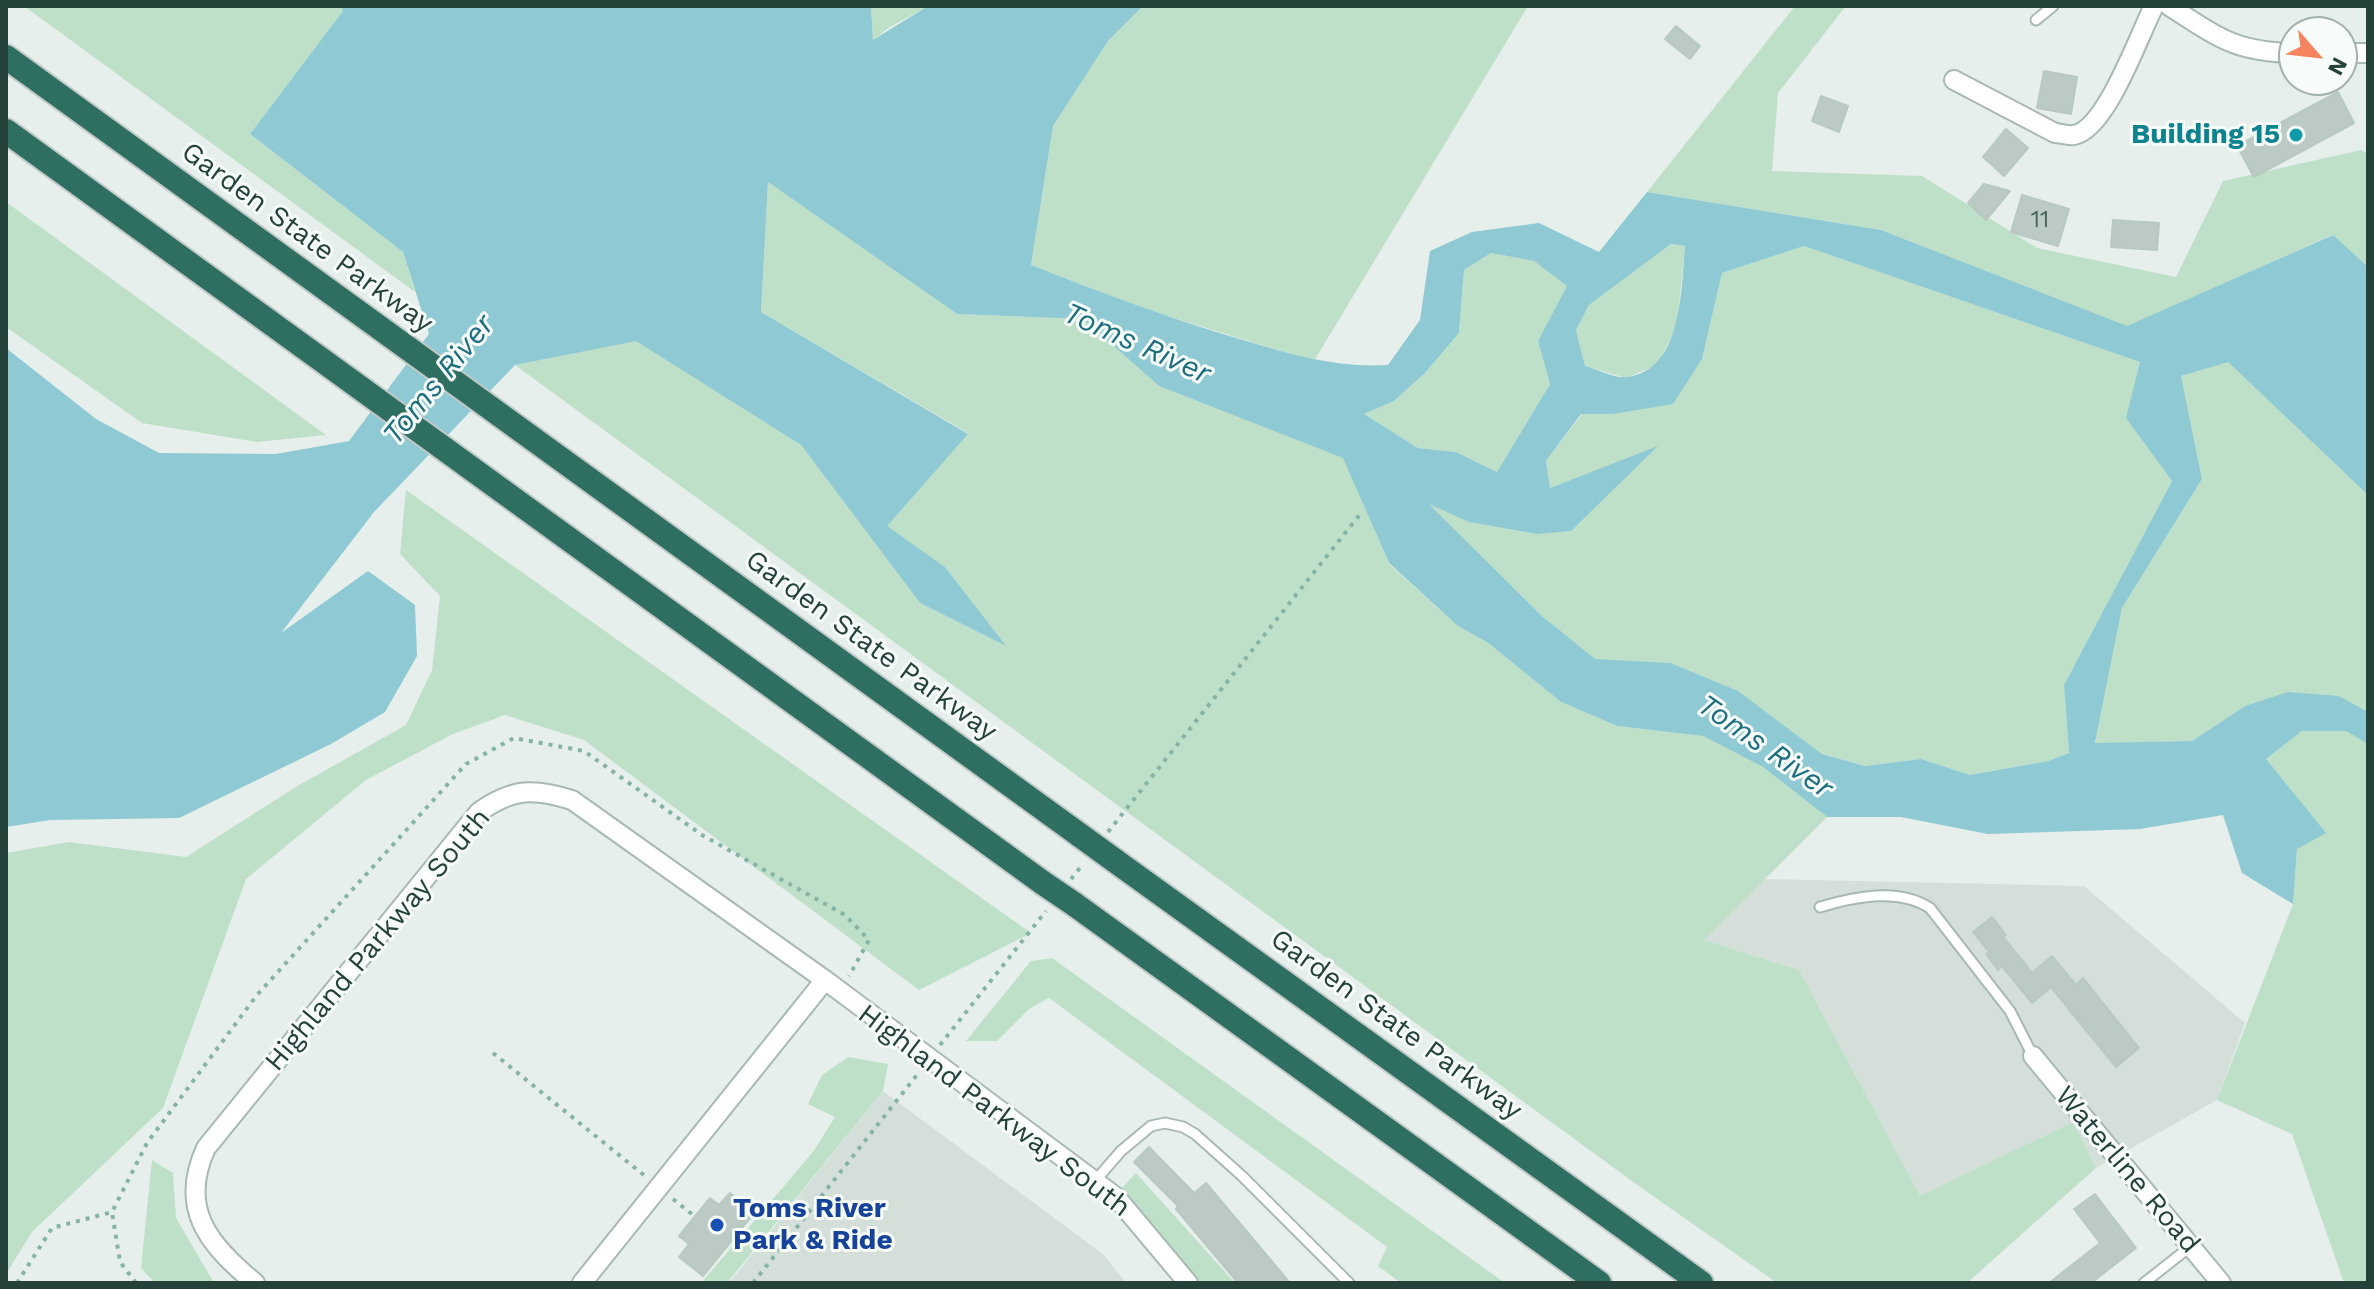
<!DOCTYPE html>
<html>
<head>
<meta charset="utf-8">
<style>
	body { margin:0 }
	#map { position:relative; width:2374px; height:1289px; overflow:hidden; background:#e6efeb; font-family:"Work Sans",sans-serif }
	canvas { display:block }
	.frame { position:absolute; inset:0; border:8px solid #24423a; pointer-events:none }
	.north { position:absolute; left:2278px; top:16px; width:80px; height:80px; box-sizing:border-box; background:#f7fbf9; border:2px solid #a3b1ad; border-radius:50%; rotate:118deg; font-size:22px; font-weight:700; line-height:32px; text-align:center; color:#24423a }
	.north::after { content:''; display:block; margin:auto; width:28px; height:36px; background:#f4845f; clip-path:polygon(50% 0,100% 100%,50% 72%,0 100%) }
</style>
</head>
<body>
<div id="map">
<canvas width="2374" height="1289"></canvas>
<div class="frame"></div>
<div class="north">N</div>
</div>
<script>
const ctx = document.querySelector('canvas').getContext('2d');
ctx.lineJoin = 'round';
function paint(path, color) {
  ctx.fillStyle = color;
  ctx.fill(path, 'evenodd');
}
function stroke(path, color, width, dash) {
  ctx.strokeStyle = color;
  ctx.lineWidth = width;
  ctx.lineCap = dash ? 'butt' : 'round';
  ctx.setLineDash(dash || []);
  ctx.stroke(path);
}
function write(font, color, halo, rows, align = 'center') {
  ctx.font = font + ' "Work Sans",sans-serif';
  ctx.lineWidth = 6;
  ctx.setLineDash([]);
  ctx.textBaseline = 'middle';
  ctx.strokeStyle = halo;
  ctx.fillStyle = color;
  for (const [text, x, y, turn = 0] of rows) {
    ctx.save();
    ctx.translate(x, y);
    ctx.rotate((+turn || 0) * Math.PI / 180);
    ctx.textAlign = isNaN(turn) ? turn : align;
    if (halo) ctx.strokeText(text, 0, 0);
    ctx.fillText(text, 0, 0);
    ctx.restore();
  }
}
paint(new Path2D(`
	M1765,879L2084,886L2245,1023L2217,1100L2096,1168L2073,1122L1920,1197L1799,970L1703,940Z
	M883,1091L1104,1255L1126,1283H729Z`), '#d4dfda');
paint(new Path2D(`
	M24,6H341L344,10L250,134L403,252L415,292Z
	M871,6H928L890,27L873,40Z
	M1143,6H1528L1314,361L1141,308L1031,265L1053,126L1108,41Z
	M1795,6H1846L1778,93L1772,171L1922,176L2037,248L2176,277L2223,181L2361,150L2368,154V267L2332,235L2127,327L1881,230L1647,192Z
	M768,182L957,314L1083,319L1159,386L1344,458L1389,564L1458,626L1487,642L1561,702L1617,726L1703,736L1763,767L1827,817L1704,940L1799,970L1920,1196L2073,1122L2096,1168L1967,1283H1777L1636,1184L515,365L636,340L801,445L920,603L1004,645L945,567L886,526L968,433L761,312Z
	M6,202L326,435L257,442L142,423L6,327Z
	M1671,244L1685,246L1677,326L1657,365L1626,378L1585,366L1576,330L1589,305Z
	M1804,246L2140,362L2127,418L2172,481L2064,685L2069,753L2048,761L1970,775L1921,759L1865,766L1822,754L1737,691L1671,663L1595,660L1542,616L1427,502L1469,522L1536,534L1656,448L1550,488L1546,461L1582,414H1613L1702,359L1722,273Z
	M1491,253L1534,261L1568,286L1538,341L1550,384L1497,472L1456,452L1418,448L1364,414L1394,401L1425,373L1459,333L1464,270Z
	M2227,361L2368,495V712L2339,696L2245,706L2192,741L2095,744L2122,608L2202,479L2181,376Z
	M406,490L1031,933L919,990L584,740L505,715L453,734L366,780L246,879L163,1108L32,1232L6,1274V853L69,842L186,857L294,788L406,725L432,670L440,596L400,554Z
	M2302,731H2347L2368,744V1283H2344L2292,1134L2217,1100L2293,904L2297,849L2266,759Z
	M1052,958L1505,1283H1401L1378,1266L1387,1247L1049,998L1029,1009L997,1041H966L1031,961Z
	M848,1057L888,1064L883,1091L727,1283H701L813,1152L835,1117L808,1104L822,1075Z
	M152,1160L173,1173L176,1218L214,1283H155L141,1268Z
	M1136,1173L1235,1283H1191L1164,1251L1122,1188Z`), '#bfe0c8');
paint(new Path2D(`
	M341,6H871L873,40L928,6H1143L1108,41L1053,126L1031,265C1103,293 1175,321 1250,342C1296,356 1339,368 1388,365L1420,320L1430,251L1472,232L1539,223L1599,252L1647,192L1881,230L2127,326L2333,235L2368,267V495L2228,362L2181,376L2202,479L2122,608L2095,743L2192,741L2245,706L2288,692L2339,696L2368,712V744L2346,731H2302L2266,759L2326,833L2297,849L2293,904L2242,873L2223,815L2140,829L1988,834L1901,817H1827L1763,767L1703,736L1617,726L1561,702L1487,642L1458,626L1389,563L1343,458L1159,386L1083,319L957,314L768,182L761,312L968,434L887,526L945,567L1006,646L920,603L801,445L636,341L515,365L374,512L281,633L368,571L415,605L417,656L385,712L331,744L179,818L50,820L6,827V348L96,419L159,453L276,454L349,441L429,334L403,252L250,134L343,11ZM1671,244L1685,246C1681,288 1683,370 1627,377C1616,379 1597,369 1585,366L1576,330L1589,305ZM1804,246L2140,362L2126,418L2172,481L2064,685L2069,753L2048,761L1970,775L1921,759L1865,766L1822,754L1738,691L1671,663L1595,659L1542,616L1429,504L1469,522L1536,534L1571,531L1658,446L1550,488L1546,461L1581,414H1613L1673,404L1702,359L1722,273ZM1491,253L1534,261L1567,286L1538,341L1550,384L1497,472L1456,452L1418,448L1364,414L1394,401L1425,373L1459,333L1464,270Z`), '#8ec9d4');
const building = new Path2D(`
	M1676,26L1700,46L1690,59L1665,39Z
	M2044,71L2077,77L2071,114L2037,108Z
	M2338,92L2354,123L2254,177L2237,146Z
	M1821,96L1848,106L1839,132L1812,121Z
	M2006,129L2028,148L2004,176L1983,157Z
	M1984,184L2010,191L1986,220L1968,203Z
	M2022,195L2069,209L2058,246L2011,232Z
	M2113,220L2159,223L2157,250L2111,247Z
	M1992,917L2006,935L2003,937L2032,973L2052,956L2076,985L2083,978L2139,1048L2116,1067L2051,987L2032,1003L2002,966L1998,970L1986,954L1989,952L1973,932Z
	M1149,1147L1194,1193L1206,1183L1290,1283H1238L1176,1209L1178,1206L1134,1162Z
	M730,1193L754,1213L703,1276L679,1257L689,1244L679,1236L710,1198L719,1205Z
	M2095,1194L2136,1248L2091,1283H2049L2100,1243L2074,1209Z`);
paint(building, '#bbcac4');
stroke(building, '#b8c9c2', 2);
const service = new Path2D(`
	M2036,20L2053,6
	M1820,907C1854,897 1898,887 1930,908L2010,1011L2033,1056
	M1095,1181L1121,1151L1151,1126L1165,1123L1183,1127L1195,1134L1241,1175L1349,1283
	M2144,1283L2191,1246`);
const minor = new Path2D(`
	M2169,6C2218,37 2234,52 2294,53
	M2342,53H2368
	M1954,80L2055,133C2060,133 2068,136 2074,135C2106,130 2139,35 2154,6
	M2033,1056L2221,1283
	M255,1283C209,1245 178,1209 206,1148L479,812C513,788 534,788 572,800L825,980L1116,1197L1188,1283
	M582,1283L825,980`);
const motorway = new Path2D(`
	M6,57L1081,836
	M6,131L1043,883
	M1114,860L1701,1283
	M1074,904L1599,1283`);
stroke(service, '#a8b8b2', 13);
stroke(minor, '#a8b8b2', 22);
stroke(motorway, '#c2cac8', 28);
stroke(new Path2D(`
	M1108,832L1361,513
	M1071,879L1083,864
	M940,1045L1046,911
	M493,1053L645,1176
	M673,1199L693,1215
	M17,1283L52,1228L112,1212
	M136,1283L120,1262L112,1212L147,1143L257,995L466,764L514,738L584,751L702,835L845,915L869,940L849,976
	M753,1283L920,1071`), '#86b3a5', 4, [4, 6]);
stroke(service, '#fff', 9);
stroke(minor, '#fff', 18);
stroke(motorway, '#2f6f62', 24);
const motorwayBridge = new Path2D(`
	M1081,836L1114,860
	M1043,883L1074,904`);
stroke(motorwayBridge, '#c2cac8', 28, []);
stroke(motorwayBridge, '#2f6f62', 24);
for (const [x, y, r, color] of [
	[2296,135,8,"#0f9aa8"],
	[717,1225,8,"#1a4fb4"]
]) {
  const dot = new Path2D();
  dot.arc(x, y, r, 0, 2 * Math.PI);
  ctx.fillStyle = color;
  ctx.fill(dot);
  stroke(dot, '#f7fbf9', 3);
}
write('24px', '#4a645c', null, [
	["11",2040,220]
]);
write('bold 28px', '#0d838f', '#f7fbf9', [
	["Building 15",2280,135]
], 'right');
write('28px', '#24423a', '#f7fbf9', [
	["Garden State Parkway",307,238,36],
	["Garden State Parkway",871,646,36],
	["Highland Parkway South",378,940,-50],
	["Garden State Parkway",1396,1025,36],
	["Highland Parkway South",994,1111,37],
	["Waterline Road",2127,1170,50]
]);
write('bold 28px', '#164399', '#f7fbf9', [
	["Toms River",733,1209],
	["Park & Ride",733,1241]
], 'left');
write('italic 30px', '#1c6f80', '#f7fbf9', [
	["Toms River",1137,344,24],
	["Toms River",439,380,-51],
	["Toms River",1765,747,35]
]);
</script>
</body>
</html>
